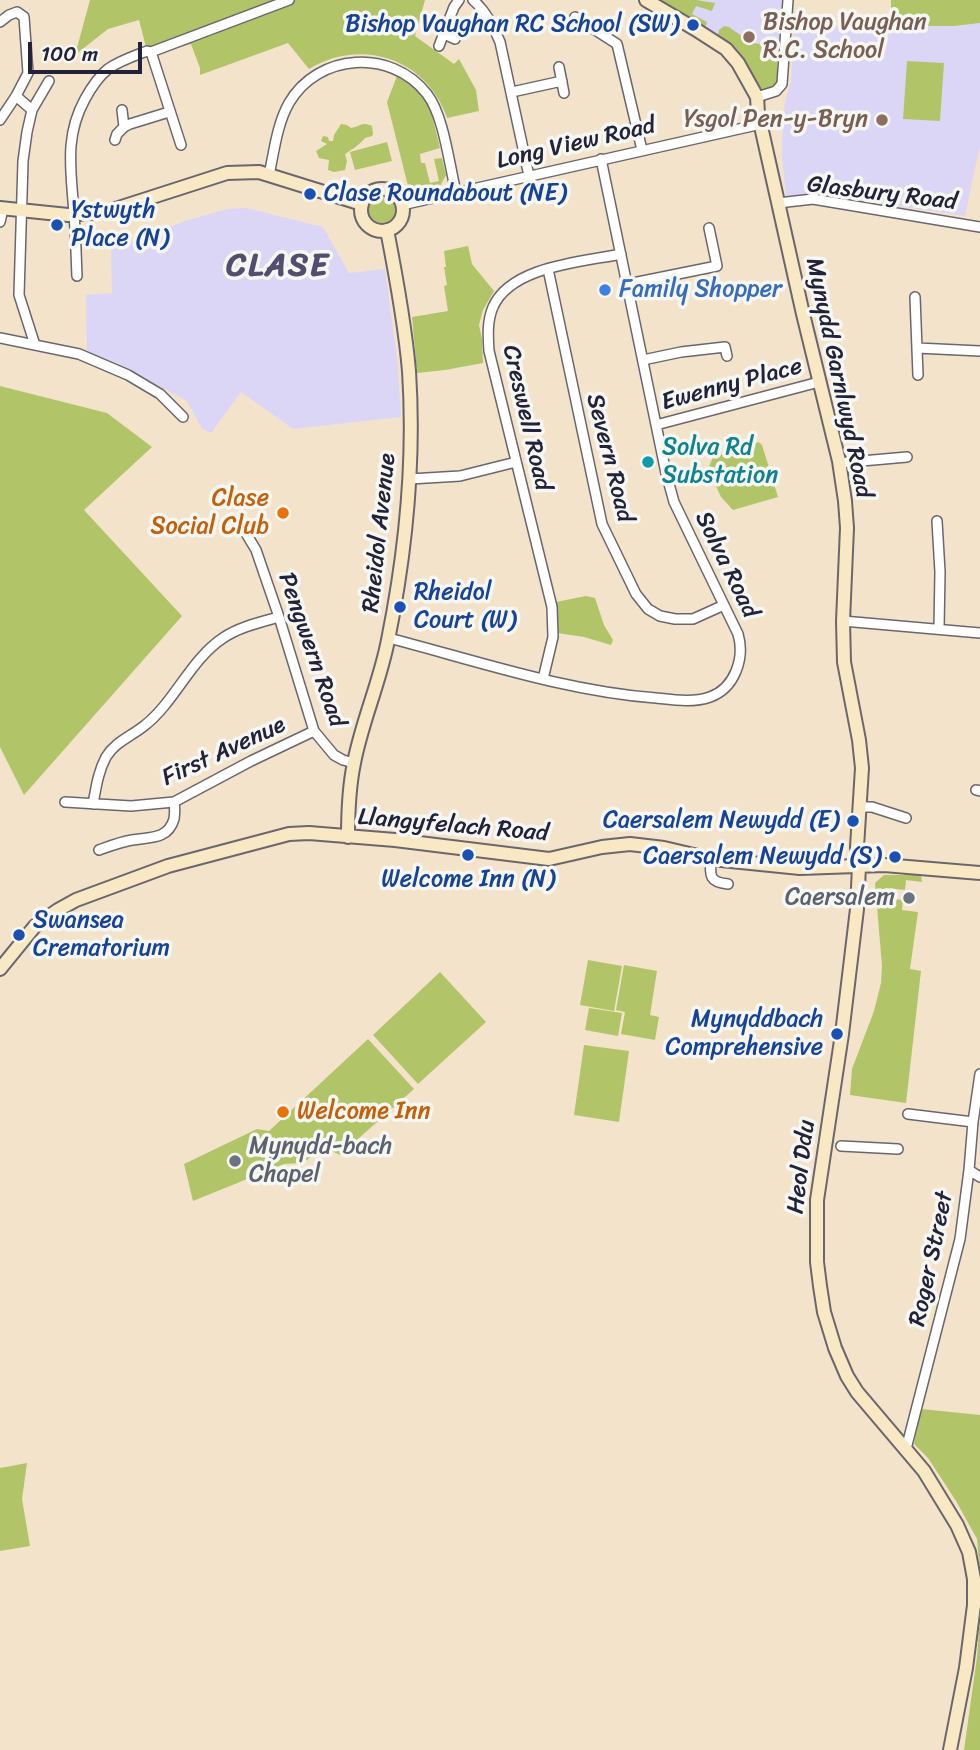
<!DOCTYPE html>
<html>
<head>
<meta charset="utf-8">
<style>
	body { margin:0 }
	#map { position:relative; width:980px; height:1750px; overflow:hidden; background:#f3e3cb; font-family:Sriracha,sans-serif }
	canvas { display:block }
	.scale { position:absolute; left:28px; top:42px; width:114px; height:32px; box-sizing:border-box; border:4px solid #22223b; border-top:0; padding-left:9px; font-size:21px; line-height:24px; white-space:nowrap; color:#22223b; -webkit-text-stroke:5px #f6f6f2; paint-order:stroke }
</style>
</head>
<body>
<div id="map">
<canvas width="980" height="1750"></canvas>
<div class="scale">100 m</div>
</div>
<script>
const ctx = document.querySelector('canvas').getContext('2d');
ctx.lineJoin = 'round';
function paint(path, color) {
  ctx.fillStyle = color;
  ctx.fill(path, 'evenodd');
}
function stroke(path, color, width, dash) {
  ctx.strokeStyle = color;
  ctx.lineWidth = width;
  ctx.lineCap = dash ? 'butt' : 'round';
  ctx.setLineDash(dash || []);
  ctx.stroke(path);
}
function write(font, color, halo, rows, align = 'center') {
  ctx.font = font + ' Sriracha,sans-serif';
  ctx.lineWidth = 7;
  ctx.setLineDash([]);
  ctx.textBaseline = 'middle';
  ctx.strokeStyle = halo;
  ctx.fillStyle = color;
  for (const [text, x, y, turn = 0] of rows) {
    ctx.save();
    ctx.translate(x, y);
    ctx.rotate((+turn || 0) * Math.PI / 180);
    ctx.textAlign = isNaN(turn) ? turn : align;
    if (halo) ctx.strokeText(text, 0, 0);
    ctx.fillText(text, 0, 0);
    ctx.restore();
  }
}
paint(new Path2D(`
	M658,0H782L777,62L737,50L713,32Z
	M980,23V145L965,216L816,194L786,196L782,157V138L785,102L791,81L794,27L954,26Z
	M246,208L323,227L349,273L385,269L398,366L401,417L293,429L241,392L211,433L202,429L187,401L117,363L87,352L86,295L112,293L111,249L185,221L227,209Z`), '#dcd6f6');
paint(new Path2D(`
	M90,0H425L415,36L454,64L459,59L476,90L479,111L447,118C427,59 362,37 309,69L288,43L200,75V68L191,44L158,54L147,51L139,20L108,29L75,55Z
	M658,0H696L715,3L712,11L696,6L692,14L707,22L705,27Z
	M891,0H980V23L954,26H891Z
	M724,26L729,27L750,42L777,48V81L775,86L766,91L757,89L737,50L718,35L719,30Z
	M907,61L944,63L940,121L903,119Z
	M397,76C411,85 424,95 431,111L440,148L420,154L421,163H425L430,183L439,181L434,159L442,158L446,175L439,188L415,193L409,190L387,102Z
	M341,124L347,125L351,128C360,127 361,121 372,126L373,134L372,136L365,138C358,146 354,148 345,154L347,161L345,170L334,172L328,170L329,160L319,158L316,151L327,144L321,141L323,136L328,137L329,141H333L334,135Z
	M387,142L392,161L355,170L350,152Z
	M364 209a17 17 0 1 1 34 0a17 17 0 1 1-34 0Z
	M468,246L472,264L494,291L483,310L479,325L482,339L483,363L445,370L417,373L412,317L448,311L444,286L447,285L444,267H446L444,251Z
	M0,386L107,413L152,447L84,510L182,616L24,795L0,747Z
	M759,442L762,445L778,497L733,510L721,497L708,469L713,457Z
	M586,596L595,598L604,625L613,640L611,645L584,637L557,633L556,602Z
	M884,875H921L922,882L906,880L905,890L886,888L884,898L903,900L902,910L918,912L910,969L921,971L906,1103L850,1095L852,1069L874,1011L881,983L882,966L875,883Z
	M588,960L622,966L614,1011L580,1005Z
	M624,965L657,971L650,1015L659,1017L655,1040L621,1034L625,1012L616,1010Z
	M440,972L486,1022L418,1084L373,1035Z
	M589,1008L622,1013L618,1036L585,1030Z
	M368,1039L414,1089L340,1155L325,1148L302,1163L284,1164L193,1201L184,1164L257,1129L269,1131Z
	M584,1045L629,1051L619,1122L574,1115Z
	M921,1409L980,1415V1574L977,1539L956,1501L928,1458L914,1444Z
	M27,1463L22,1499L30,1546L0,1551V1468Z
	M980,1612V1750H964L977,1657Z`), '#b1c568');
const street = new Path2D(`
	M473,0C486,11 493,26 500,42L529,176
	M575,17L617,44L642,150
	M0,22L9,15L17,12L24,17L28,73L16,96L0,120
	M444,34L455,39
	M439,46L454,7L459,0
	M151,52L181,145
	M559,67L564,93
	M512,92L562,81
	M16,96L32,110
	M757,97L776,91L782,84L788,0
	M124,127L130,124L169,112
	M115,140L117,134L124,127L122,110
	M269,175C274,152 277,124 289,103C318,53 391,48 427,94C444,116 449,164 456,192
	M778,203L813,199L980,227
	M402,205L761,124
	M0,222L3,209
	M548,269L602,524L636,594L648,609L660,616L675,619H693L724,605
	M77,276C76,256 76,236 74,216C72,174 63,139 85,99C91,88 98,77 108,69C119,61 134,56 147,51L151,52L289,0
	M628,284L717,266L709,228
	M915,297L918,375
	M0,338L79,354L128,375L160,394L183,417
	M35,345L19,295L23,161L27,132L32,110L49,81
	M917,348L980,351
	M643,360L681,352L725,347L727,356
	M656,425L819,382
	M839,463L907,457
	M410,479L460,476L516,462
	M937,521L940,572L939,628
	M247,535L256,550L279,617L314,731L334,755L343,760L354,763
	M843,621L980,633
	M389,638C477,661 565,691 656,698C674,700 693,703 710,697C735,688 745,658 738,634L674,502L666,473L601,159
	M543,679L553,637L552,607L489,351C488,336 487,321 493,307C511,266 582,262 621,254
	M976,790L980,791
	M65,802L131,806L174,802L251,761L314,731
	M93,804C96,788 98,772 106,757C115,742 130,737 144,726C175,702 190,660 223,638C239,627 261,622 279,617
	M860,807H872L906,818
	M99,850C110,846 120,842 132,840C149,837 168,840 174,819C175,812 175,808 174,802
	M711,859C710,876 709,882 728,884
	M908,1114L973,1122
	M841,1146L898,1149
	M969,1170L980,1177
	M906,1449L960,1239L969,1170L973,1122L980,1074`);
const secondary = new Path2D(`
	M646,0L695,29L726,49L738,63L757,97L758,113L803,314L839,461L845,501L847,528L843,621L844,662L859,740L862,768L857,847L859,866L857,909L842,1034L817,1200V1262L820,1286L824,1312L835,1348L847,1376L857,1392L924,1471L957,1525L969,1552L974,1579V1605L966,1668L950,1750
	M361 210a21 21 0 1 1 42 0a21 21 0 1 1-42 0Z
	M0,208L68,215L109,211L227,173L259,172L362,204
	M348,837C348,812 349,787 354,763C362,721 380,682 388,640C406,551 415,462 409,371C405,324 396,276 387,230
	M0,969L35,926L58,910L76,900L168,866L289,834L309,833L395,840L549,859L602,847L630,844L664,848L711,859L800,868L884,865L980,873`);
stroke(street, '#6b666d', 12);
stroke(secondary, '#6b666d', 16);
stroke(street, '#fff', 9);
stroke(secondary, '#f8e8c3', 12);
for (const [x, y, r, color] of [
	[693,25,7,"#1a4fb4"],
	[749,37,7,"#8d6e63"],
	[882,120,7,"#8d6e63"],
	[310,194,7,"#1a4fb4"],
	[57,225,7,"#1a4fb4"],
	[605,290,7,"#3f7fe0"],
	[648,462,7,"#0f9aa8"],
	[283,513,7,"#e8710a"],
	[400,607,7,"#1a4fb4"],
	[853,821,7,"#1a4fb4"],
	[468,855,7,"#1a4fb4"],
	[895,857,7,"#1a4fb4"],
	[909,898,7,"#6b7280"],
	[19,935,7,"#1a4fb4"],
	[837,1034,7,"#1a4fb4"],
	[283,1112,7,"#e8710a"],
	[235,1161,7,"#6b7280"]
]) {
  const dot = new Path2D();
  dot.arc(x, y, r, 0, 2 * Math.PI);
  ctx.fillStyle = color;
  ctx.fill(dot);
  stroke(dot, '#f6f6f2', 2.5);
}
write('24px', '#785e54', '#f6f6f2', [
	["Bishop Vaughan",763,23],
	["R.C. School",763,51],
	["Ysgol Pen-y-Bryn",868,120,"right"]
], 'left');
write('24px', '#164399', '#f6f6f2', [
	["Bishop Vaughan RC School (SW)",679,25],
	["Clase Roundabout (NE)",324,194,"left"],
	["Ystwyth",71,211,"left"],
	["Place (N)",71,239,"left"],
	["Rheidol",414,593,"left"],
	["Court (W)",414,621,"left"],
	["Caersalem Newydd (E)",839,821],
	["Caersalem Newydd (S)",881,857],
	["Welcome Inn (N)",468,880,"center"],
	["Swansea",33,921,"left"],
	["Crematorium",33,949,"left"],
	["Mynyddbach",823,1020],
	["Comprehensive",823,1048]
], 'right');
write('24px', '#22223b', '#f6f6f2', [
	["Long View Road",576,144,-13],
	["Glasbury Road",882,194,7],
	["Mynydd Garnlwyd Road",838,378,78],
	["Ewenny Place",732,385,-15],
	["Creswell Road",526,418,77],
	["Severn Road",609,458,76],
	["Rheidol Avenue",380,533,-84],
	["Solva Road",726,565,64],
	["Pengwern Road",311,650,71],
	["First Avenue",224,752,-25],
	["Llangyfelach Road",453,826,5],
	["Heol Ddu",802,1167,-83],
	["Roger Street",932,1259,-78]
]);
write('24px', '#366cbe', '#f6f6f2', [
	["Family Shopper",619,290]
], 'left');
write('24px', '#0d838f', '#f6f6f2', [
	["Solva Rd",662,448],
	["Substation",662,476]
], 'left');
write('24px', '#c56008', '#f6f6f2', [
	["Clase",269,499],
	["Social Club",269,527],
	["Welcome Inn",297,1112,"left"]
], 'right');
write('24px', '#5b616d', '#f6f6f2', [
	["Caersalem",895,898],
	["Mynydd-bach",249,1147,"left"],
	["Chapel",249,1175,"left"]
], 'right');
ctx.letterSpacing = '2px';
write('bold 32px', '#534e70', '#f6f6f2', [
	["CLASE",278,267]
]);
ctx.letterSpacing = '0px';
</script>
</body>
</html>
